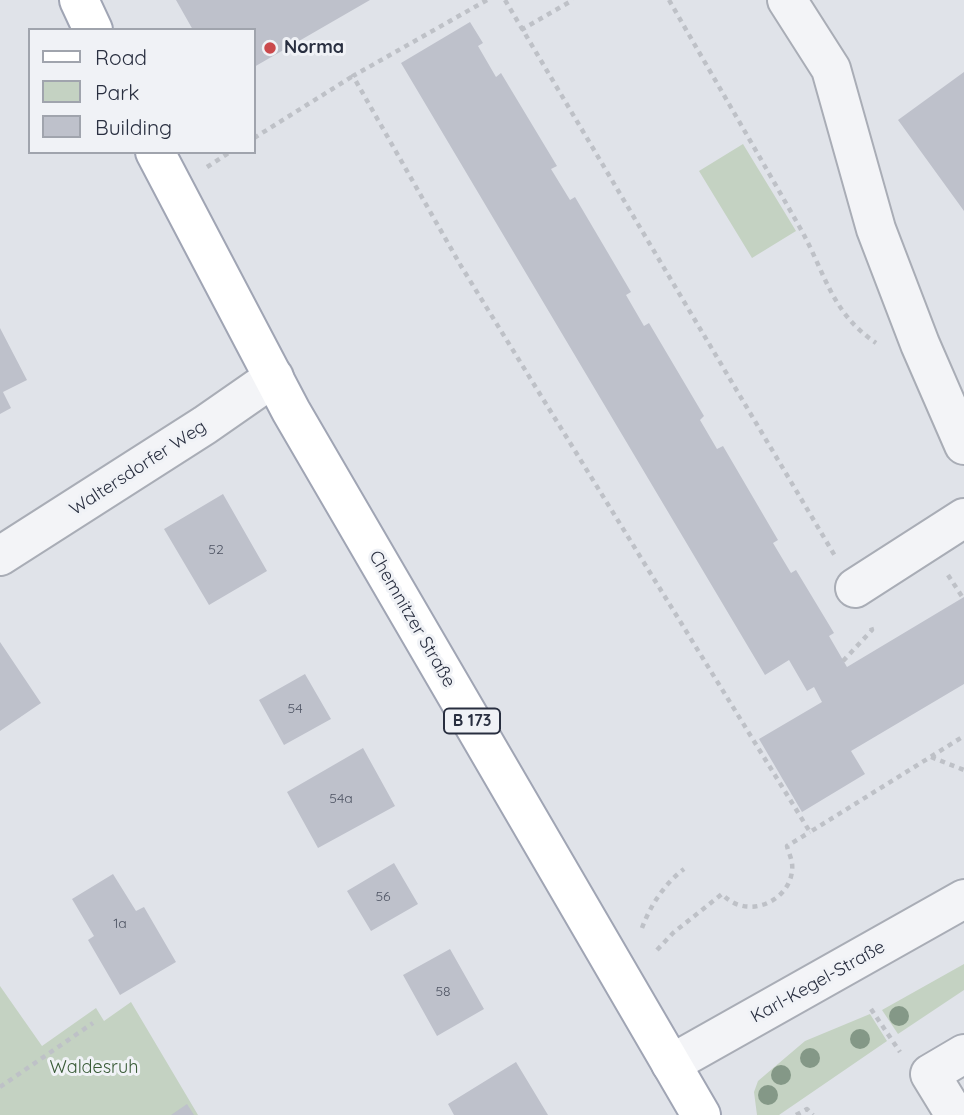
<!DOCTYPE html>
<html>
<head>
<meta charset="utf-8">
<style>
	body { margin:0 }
	#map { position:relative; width:964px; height:1115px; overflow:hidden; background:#e0e3e9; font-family:Quicksand,sans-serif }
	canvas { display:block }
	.legend { position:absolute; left:28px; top:28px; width:228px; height:126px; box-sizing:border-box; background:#f0f2f6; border:2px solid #a0a4ad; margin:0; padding:9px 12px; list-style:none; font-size:21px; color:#292f40 }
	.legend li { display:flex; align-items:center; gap:14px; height:35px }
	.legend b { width:35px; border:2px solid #a0a4ad }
</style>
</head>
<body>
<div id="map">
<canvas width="964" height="1115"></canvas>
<ul class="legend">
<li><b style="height:9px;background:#fff"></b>Road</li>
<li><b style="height:19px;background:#c4d2c2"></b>Park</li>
<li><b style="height:19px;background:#bec1cb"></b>Building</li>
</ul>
</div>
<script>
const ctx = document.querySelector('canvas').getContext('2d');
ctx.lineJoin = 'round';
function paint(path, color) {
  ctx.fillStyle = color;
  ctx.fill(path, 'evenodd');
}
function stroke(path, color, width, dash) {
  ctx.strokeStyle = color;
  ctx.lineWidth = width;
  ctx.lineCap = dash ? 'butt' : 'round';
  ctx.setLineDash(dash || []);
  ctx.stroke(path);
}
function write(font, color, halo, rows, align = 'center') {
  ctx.font = font + ' Quicksand,sans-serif';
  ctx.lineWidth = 6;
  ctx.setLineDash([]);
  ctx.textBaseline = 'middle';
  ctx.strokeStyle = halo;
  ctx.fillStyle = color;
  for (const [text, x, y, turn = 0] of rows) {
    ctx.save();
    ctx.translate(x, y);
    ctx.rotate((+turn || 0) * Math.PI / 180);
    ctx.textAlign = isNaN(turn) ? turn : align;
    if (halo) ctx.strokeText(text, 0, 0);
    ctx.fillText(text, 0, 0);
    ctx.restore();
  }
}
paint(new Path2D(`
	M743,144L796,231L752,258L699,171Z
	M964,964V990L898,1034L882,1010Z
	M0,986L42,1046L96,1008L104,1021L131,1002L198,1115H0Z
	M870,1014L887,1041L779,1115H757L754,1092L758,1081L772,1069L805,1041Z`), '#c4d2c2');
paint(new Path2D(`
	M176,0H370L254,67V30H193Z
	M470,22L483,43L478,46L496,77L501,73L557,166L551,169L570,200L575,197L631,292L626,295L644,326L649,323L704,416L700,420L717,449L723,446L778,540L773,543L791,573L796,570L834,633L829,636L847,667L964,597V684L851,751L865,774L802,812L759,739L822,702L814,687L807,691L789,660L765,675L401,63Z
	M964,72V211L898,120Z
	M0,328L27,380L3,392L11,408L0,414Z
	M223,494L267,571L209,605L164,529Z
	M0,642L41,703L0,731Z
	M305,674L331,719L284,745L259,700Z
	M363,748L395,806L318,848L287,792Z
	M394,863L418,904L371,931L347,891Z
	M113,874L136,911L144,907L176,962L120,995L88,940L94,936L72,899Z
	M450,949L484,1009L437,1036L403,975Z
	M516,1062L548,1115H454L448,1104Z
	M187,1104L194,1115H171Z`), '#bec1cb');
const minor = new Path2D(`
	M787,0L831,69L876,229L920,344L964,445
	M0,556L205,425L274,377
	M855,588L964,518
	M671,1064L964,899
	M955,1115L930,1074L964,1054`);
const major = new Path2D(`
	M79,0L93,30
	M155,152L291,411L701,1115`);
stroke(minor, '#a9adb6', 42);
stroke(major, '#a0a5b4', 42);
stroke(new Path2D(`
	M487,0L353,76L461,266L810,832L964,736
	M505,0L835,556
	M669,0C712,75 756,150 799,226C825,271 830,312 876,343
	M521,30L573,0
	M254,138L353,76
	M207,167L230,152
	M948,575L963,598
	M843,661L872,630L870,624
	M931,757L964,770
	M642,928C650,906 665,883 684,869
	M657,950L673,933L722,894C749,923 796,898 792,863C791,857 788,851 787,846L810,832
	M871,1009L900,1052
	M0,1087L93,1023
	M796,1115L807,1109L813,1115`), '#bec1c7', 4.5, [5, 5]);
stroke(minor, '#f3f4f7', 38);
stroke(major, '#fff', 38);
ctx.fillStyle = '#849887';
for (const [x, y] of [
	[899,1016],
	[860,1039],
	[810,1058],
	[781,1075],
	[768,1095]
]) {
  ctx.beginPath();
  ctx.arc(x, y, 10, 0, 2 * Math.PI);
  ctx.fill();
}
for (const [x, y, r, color] of [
	[270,48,7,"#ca494c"]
]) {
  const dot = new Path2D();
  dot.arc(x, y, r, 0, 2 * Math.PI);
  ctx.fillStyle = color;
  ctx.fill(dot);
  stroke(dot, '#f0f2f6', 2.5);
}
write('14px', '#4e5463', null, [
	["52",216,550],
	["54",295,709],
	["54a",341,799],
	["56",383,897],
	["1a",120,924],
	["58",443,992]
]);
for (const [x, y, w] of [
	[472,721,56]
]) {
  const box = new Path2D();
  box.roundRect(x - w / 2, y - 12.5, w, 25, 5);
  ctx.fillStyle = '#f0f2f6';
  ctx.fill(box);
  stroke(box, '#292f40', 2);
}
write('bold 16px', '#292f40', null, [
	["B 173",472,721]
]);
write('bold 18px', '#292f40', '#f0f2f6', [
	["Norma",284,48]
], 'left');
write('18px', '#292f40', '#f0f2f6', [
	["Waltersdorfer Weg",138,468,-33],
	["Chemnitzer Straße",412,619,60],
	["Karl-Kegel-Straße",818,982,-29]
]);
write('18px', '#395b37', '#f0f2f6', [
	["Waldesruh",94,1068]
]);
</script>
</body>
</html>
